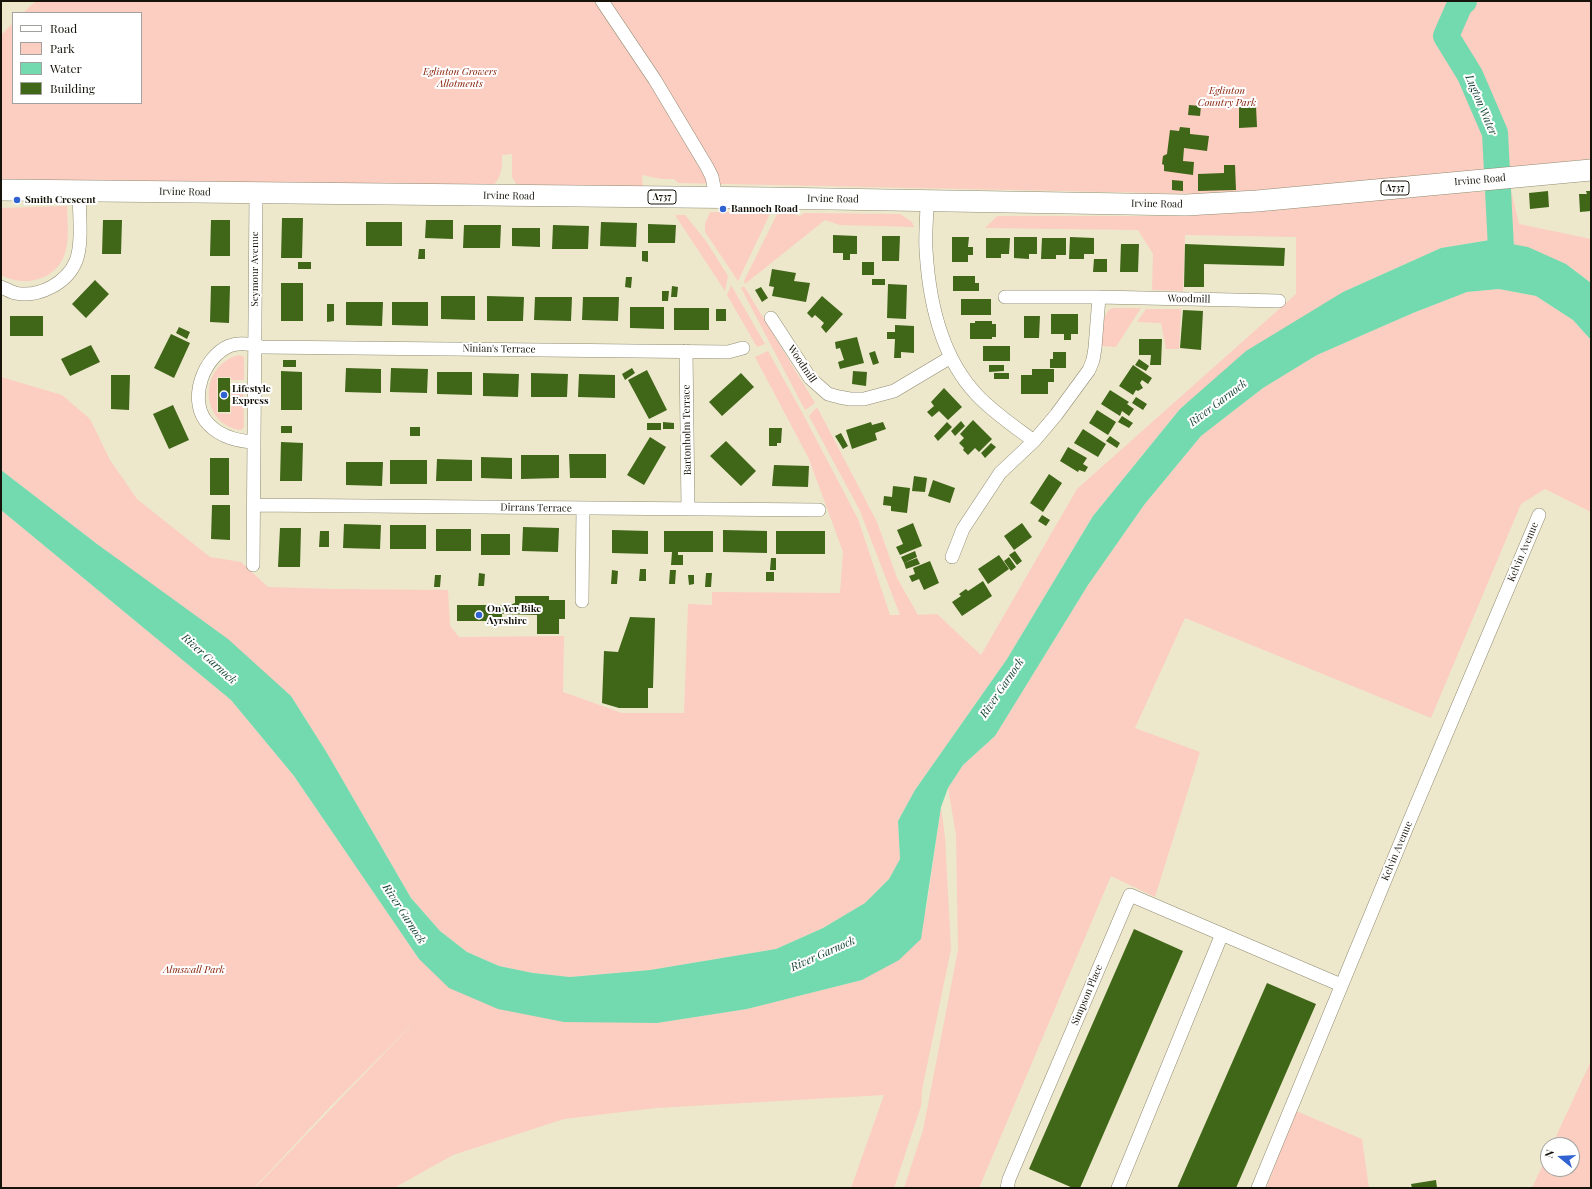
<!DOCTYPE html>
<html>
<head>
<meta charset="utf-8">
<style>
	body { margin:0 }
	#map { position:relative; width:1592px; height:1189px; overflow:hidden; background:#ede8cc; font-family:"Playfair Display",serif }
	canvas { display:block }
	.frame { position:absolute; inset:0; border:2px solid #16140a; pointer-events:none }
	.legend { position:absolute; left:12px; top:12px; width:130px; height:92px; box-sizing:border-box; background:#fff; border:1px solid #a2a19d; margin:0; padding:5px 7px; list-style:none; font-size:12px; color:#16140a }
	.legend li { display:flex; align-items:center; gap:8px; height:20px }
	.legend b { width:20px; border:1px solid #a2a19d }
	.north { position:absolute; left:1540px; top:1137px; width:40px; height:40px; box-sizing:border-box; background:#fff; border:1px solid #a2a19d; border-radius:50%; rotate:288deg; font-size:11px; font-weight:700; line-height:16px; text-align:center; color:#16140a }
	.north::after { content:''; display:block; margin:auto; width:14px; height:18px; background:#3162d1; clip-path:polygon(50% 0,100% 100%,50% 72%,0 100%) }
</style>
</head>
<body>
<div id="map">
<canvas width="1592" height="1189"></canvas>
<div class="frame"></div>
<ul class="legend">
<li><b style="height:5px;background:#fff"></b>Road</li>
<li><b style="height:11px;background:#fccdc1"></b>Park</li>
<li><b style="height:11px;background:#73dab0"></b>Water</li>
<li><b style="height:11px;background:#406618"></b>Building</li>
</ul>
<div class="north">N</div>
</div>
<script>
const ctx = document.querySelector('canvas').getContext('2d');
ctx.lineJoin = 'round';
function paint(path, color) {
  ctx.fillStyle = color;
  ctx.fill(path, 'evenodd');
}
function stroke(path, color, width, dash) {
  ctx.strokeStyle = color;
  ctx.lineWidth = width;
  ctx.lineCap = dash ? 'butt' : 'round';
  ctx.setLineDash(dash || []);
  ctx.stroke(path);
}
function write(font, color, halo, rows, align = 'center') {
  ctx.font = font + ' "Playfair Display",serif';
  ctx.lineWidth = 4;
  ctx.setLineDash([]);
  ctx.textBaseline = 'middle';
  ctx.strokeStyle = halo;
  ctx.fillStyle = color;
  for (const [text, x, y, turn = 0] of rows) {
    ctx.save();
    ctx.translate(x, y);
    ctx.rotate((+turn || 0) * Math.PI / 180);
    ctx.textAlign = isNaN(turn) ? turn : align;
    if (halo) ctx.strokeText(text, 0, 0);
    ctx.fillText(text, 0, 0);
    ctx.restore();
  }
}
paint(new Path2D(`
	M36,1H1591V159L1290,190L1203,194L678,183L674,179H661L642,175L643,188L523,186L516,184L512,177V154L502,155C502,168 502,177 492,187L1,181V35L13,23V103H141V13H23Z
	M1511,190L1519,224L1591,239V283L1566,264L1490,240L1441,248L1343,292L1180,409L1093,516L1007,659L915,790L898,821L900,859L889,879L865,903L823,928L776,949L650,970L570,977L533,973L499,966L467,952L440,931L411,898L327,753L291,696L97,544L1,470V377L62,395L90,419L110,460L137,499L210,557L241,562L268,587L335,589L448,590L450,626L459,637L564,636L563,692L622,713H684L688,604L712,605V592L840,593L843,552L809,459L755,357L768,351L804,416L858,519L890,615H900L860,511L809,416L817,407L877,522L897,578L918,615L937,614L981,655L1077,489L1296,294V237L1185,235L1183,291L1152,290L1153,254L1138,230L985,228L997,216H1185L1322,205L1410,196Z
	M67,206C67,222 70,238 65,253C57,280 24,288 1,275V208Z
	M710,212H769V216L738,281L705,232V224Z
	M792,213L800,216L804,213L900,214L912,222L914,227L840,225L825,220L745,284L744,281L777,214Z
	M675,215H685L706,241L728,276L725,291Z
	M731,285L765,344L757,347L727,295Z
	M744,286L815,403L805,410L741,288Z
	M1499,289L1536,296L1573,320L1591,340V512L1545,489L1521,504L1431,718L1185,618L1135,728L1200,752L1155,897L1111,876L979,1188H904L923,1130L958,950L956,835L948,788L963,765L995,736L1088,585L1144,505L1201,436L1263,388L1317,355L1413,313L1467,292Z
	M1112,308H1141L1116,347L1101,346C1102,334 1101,314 1112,308Z
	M1146,309H1181L1179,349H1166L1161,323L1137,322Z
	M239,355L244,357V380H231V377H217V413L231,414V387H243L244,427L241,430C200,425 197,366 239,355Z
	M1,510L231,700L294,776L419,959L657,1023L747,1009L862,980L926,910L941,807L945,837L951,949L922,1090L921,1106L894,1188H851L884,1095L656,1108L564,1119L453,1155L394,1188H255L422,1014L329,1108L254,1188H1Z
	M1591,1061V1188H1532L1548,1154V1169H1572V1145H1552Z
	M1296,1111L1362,1139L1369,1188H1266Z`), '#fccdc1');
paint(new Path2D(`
	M1490,240L1528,247L1566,264L1591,283V340L1573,320L1536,296L1499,289L1467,292L1413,313L1317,355L1263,388L1201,436L1144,505L1088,585L995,736L963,765L948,788L941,807L921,939L899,960L862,980L747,1009L657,1023L564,1022L498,1009L449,988L419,959L294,776L231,700L1,510V470L97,544L228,639L291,696L327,753L411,898L440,931L467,952L499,966L533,973L570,977L650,970L776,949L823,928L865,903L889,879L900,859L898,821L915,790L1007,659L1093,516L1180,409L1246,351L1343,292L1441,248Z`), '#73dab0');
stroke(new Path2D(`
	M1464,1L1460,4L1446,36L1470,75L1495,133L1502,267`), '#73dab0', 26);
paint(new Path2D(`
	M1189,105L1201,106L1200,116L1188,115Z
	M1256,106L1257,127L1239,128V107Z
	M1180,127L1190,128V134L1209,136L1207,151L1184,148L1183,161L1194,162L1193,175L1164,171V165L1162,164L1163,156L1167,154L1170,130L1179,131Z
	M1224,165H1235L1236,190L1198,191V174L1224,173Z
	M1172,180L1183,181V191L1172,190Z
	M1548,191L1549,207L1530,209L1529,193Z
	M1586,191H1591V211L1580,212L1579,194H1587Z
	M282,218H303L302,258H281Z
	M103,220H122L121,254H102Z
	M211,220H230V256H210Z
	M426,220H453V239L425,238Z
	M366,222H402V246H366Z
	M601,222L637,223L636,247L600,246Z
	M648,224L676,225L675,243H648Z
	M464,225H501L500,248H463Z
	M553,225L589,226L588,249H552Z
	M512,228H540V247L512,246Z
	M833,235L857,236V254H850V260H843V253H833Z
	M882,236H900L899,261H882Z
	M952,237H969L968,247H973V255H968V262H952Z
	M1014,237H1037V254H1029V259L1014,258Z
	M1070,237L1094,238V254H1084V259H1069Z
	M986,238H1010L1009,254H1001V258H986Z
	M1042,238H1066V255H1056V259H1041Z
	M1121,244H1139L1138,272H1120Z
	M1185,244L1285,248L1284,266L1204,264V287H1184Z
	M419,249H425V259H418Z
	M642,251H648V262L642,261Z
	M1094,259H1107V272H1093Z
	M298,262H311V269H298Z
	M862,262H874V275H862Z
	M772,269L796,273L794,281L810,283L806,302L772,296L774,287L769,286Z
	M953,276H975V283H979V291H953Z
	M626,277H632L631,288L625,287Z
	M872,279H885V285H872Z
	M95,280L109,294L86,318L72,304Z
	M281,283H303V321H281Z
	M888,284L907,285L906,319L887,318Z
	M211,286H230L229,323L210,322Z
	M672,286L678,287L677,297H671Z
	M761,287L768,298L762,302L755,290Z
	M662,291H669L668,301H662Z
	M441,296H475V320L441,319Z
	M487,296L524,297L523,321H487Z
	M822,296L843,314L826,333L821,327L824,323L815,315L812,318L807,313Z
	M535,297H572L571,321L534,320Z
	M583,297H619L618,321L582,320Z
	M961,299H991V315H961Z
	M346,302H383L382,326L346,325Z
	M392,302H428V326L392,325Z
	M327,304H334V321L327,322Z
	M630,307H664V329L630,328Z
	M674,308H709V330H674Z
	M716,309H726V321H716Z
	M1183,310L1203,311L1201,350L1180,348Z
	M1051,314H1078V334H1071V340H1064V334H1051Z
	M10,316H43V336H10Z
	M1024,316H1040L1039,338H1024Z
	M975,321H992V324H996V337H992V339H970V323H975Z
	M895,325L914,326V353L901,352V358H894L895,339H887V332H895Z
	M179,327L190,332L187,339L176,333Z
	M171,334L190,343L174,378L154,368Z
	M857,337L864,363L840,369L838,362L844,360L840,348L836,349L835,342Z
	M1139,339H1162L1161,365H1150L1151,355H1139Z
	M91,345L100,362L70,376L61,359Z
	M983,346H1010V361H983Z
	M875,351L879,363L873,365L869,353Z
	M1053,352H1066V368H1050V359H1053Z
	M1139,359L1149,366L1146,371L1135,365Z
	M283,360H296V367H283Z
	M989,365H1004V371L989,372Z
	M1133,365L1152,378L1148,384L1142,380L1140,383L1143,388L1138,391L1136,390L1133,395L1119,386Z
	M346,368L381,369V393L345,392Z
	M391,368L428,369L427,393L390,392Z
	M632,368L635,373L625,380L622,374Z
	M1032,369H1054V382H1048V394H1021V375H1032Z
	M647,370L667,410L649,419L628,380Z
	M281,371L302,372V410H281Z
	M853,371L867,372L866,386L852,384Z
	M437,372H472V395L437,394Z
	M483,373L519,374L518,397L483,396Z
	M531,373L568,374L567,397H531Z
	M741,373L754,387L722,416L709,402Z
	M994,373H1009V379H994Z
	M579,374L615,375V398L578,397Z
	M111,375H130L129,410L111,409Z
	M218,378H230V412H218Z
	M944,388L962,407L948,420L939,411L932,417L927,412L934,406L931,402Z
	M1110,390L1129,402L1127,404L1134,409L1129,416L1122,411L1120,416L1101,404Z
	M1136,397L1147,404L1143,410L1132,403Z
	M173,405L189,440L169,449L153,414Z
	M1097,410L1116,422L1108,435L1089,423Z
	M1122,416L1133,423L1129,428L1118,422Z
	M973,420L992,439L979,452L975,448L968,455L963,450L964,448L959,443L964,438L960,434Z
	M961,421L965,426L955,436L951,431Z
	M663,422L674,423V429H663Z
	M871,422L872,425L883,422L886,429L875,433L877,440L852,449L846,430Z
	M947,422L952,427L938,441L934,436Z
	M647,423H661V430H647Z
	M281,426H292V433H281Z
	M410,427H420V436H410Z
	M769,428H782L781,443H777V446H769Z
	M1083,429L1106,444L1098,457L1074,443Z
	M841,433L848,446L843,449L835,436Z
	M1110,436L1120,443L1117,448L1106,441Z
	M650,437L666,447L644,485L627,475Z
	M726,441L756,471L741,486L710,456Z
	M281,442L303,443L302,481H280Z
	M991,443L996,447L985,458L981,453Z
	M1068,447L1087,458L1083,464L1088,467L1085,472L1079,470L1078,472L1060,461Z
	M569,454H606V478H570Z
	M521,455H559V478L521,479Z
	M481,457L512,458V479L481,478Z
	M210,458H229V495H210Z
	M437,459L472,460V481H436Z
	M390,460H427V484H390Z
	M346,462H383L382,486L346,485Z
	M774,465L809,466L808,487L772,486Z
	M1049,474L1062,483L1043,512L1030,503Z
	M914,476L927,478L925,492L912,491Z
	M933,480L955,488L950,503L928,496Z
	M893,486L910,488L907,513L891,511V506L883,505L884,496L892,497Z
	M212,505H230V540L211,539Z
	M1042,515L1050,520L1046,526L1038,521Z
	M913,523L922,546L900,555L896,547L903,544L897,530Z
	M1022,523L1032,537L1014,550L1004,536Z
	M344,524L381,525L380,549L343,548Z
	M390,525H426V549H390Z
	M523,527L559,528L558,552L522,551Z
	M280,528H301L300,567H278Z
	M436,529H471V551H436Z
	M612,530L648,531V554L612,553Z
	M723,530L767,531V553L723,552Z
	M320,531H329V547H319Z
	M664,531H713V552H678V555H683V565H671L672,552H664Z
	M776,531H825V554H776Z
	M481,534H510V555H481Z
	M915,551L917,557L904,563L901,557Z
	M1015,551L1022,561L1017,565L1009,555Z
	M999,555L1009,569L988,584L978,569Z
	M1009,557L1016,567L1011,571L1004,561Z
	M771,558H776V570H770Z
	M917,558L920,564L906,569L904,563Z
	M930,561L939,583L924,590L919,579L912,582L909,576L915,574L913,568Z
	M640,569H646V581H639Z
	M612,570L618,571L617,584H611Z
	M670,570H676L675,584H669Z
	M766,572H774V581H766Z
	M479,573L485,574L484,586H478Z
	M706,573H712L711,587H705Z
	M435,575H441L440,587H434Z
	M688,575H694V584L689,585Z
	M983,581L992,596L962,616L952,602L961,596L959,594L966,589L968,591Z
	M515,596H549V600H565V619H559V634H537V615L502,614V621H457V605H510L515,603Z
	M630,617L655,618L653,688H648V708H619L602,703L604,651L618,652Z
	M1134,929L1183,951L1080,1188H1073L1029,1169Z
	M1267,983L1316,1004L1236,1188H1177Z
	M1436,1180L1437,1188H1412L1411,1184Z`), '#406618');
const minor = new Path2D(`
	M602,1L655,80L707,167L712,177L716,197
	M927,201C927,217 925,234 926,250C929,301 941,357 977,395C994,413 1015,427 1034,441
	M1,287C6,289 11,292 15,293C39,298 67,283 76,261C83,243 79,211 79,191
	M1005,297H1099L1279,301
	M771,318L810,378L828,394L839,397L850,399H864L894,391L951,357
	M686,351L688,509
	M254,442C235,441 217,436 205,420C189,397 204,357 229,346C239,342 251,344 262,347L728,352L743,348
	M254,505L819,510
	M952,557L963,529L1000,473L1034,441L1056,415L1089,370L1093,360L1095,348L1099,297
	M253,565L256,193
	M582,601L583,508
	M1007,1188L1009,1179L1130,895L1341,985
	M1118,1188L1222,934
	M1258,1188L1409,822L1539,515`);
const primary = new Path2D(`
	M1,190L771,198L1186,205L1257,201L1591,170`);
stroke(minor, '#908b71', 14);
stroke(primary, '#908b71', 22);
stroke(minor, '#fff', 13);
stroke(primary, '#fff', 21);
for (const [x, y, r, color] of [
	[17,200,4,"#3162d1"],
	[723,209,4,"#3162d1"],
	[224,395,4,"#3162d1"],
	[479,615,4,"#3162d1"]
]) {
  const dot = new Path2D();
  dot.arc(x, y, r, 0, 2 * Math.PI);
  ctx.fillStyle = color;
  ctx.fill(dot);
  stroke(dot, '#fff', 1.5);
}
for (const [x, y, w] of [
	[1395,188,28],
	[662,197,28]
]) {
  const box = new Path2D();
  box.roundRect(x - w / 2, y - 7, w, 14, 3);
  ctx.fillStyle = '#fff';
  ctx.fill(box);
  stroke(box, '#16140a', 1);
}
write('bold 9px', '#16140a', null, [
	["A737",1395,188],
	["A737",662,197]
]);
write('italic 10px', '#841a01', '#fff', [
	["Eglinton Growers",460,72],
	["Allotments",460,84],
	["Eglinton",1227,91],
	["Country Park",1227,103],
	["Almswall Park",194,970]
]);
write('10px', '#16140a', '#fff', [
	["Irvine Road",1480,180,-5],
	["Irvine Road",185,192,1],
	["Irvine Road",509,196,1],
	["Irvine Road",833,199,1],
	["Irvine Road",1157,204,1],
	["Seymour Avenue",255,269,-90],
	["Woodmill",1189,299,1],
	["Ninian's Terrace",499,349,1],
	["Woodmill",802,364,56],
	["Bartonholm Terrace",687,430,-91],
	["Dirrans Terrace",536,508,1],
	["Kelvin Avenue",1523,552,-67],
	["Kelvin Avenue",1397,851,-67],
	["Simpson Place",1087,995,-67]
]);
write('bold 10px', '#16140a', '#fff', [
	["Smith Crescent",25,200],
	["Bannoch Road",731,209],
	["Lifestyle",232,389],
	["Express",232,401],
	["On Yer Bike",487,609],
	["Ayrshire",487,621]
], 'left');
write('italic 11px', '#154231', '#fff', [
	["Lugton Water",1481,105,67],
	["River Garnock",1218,403,-37],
	["River Garnock",209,659,42],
	["River Garnock",1002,688,-56],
	["River Garnock",404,914,57],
	["River Garnock",823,954,-24]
]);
</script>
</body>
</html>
